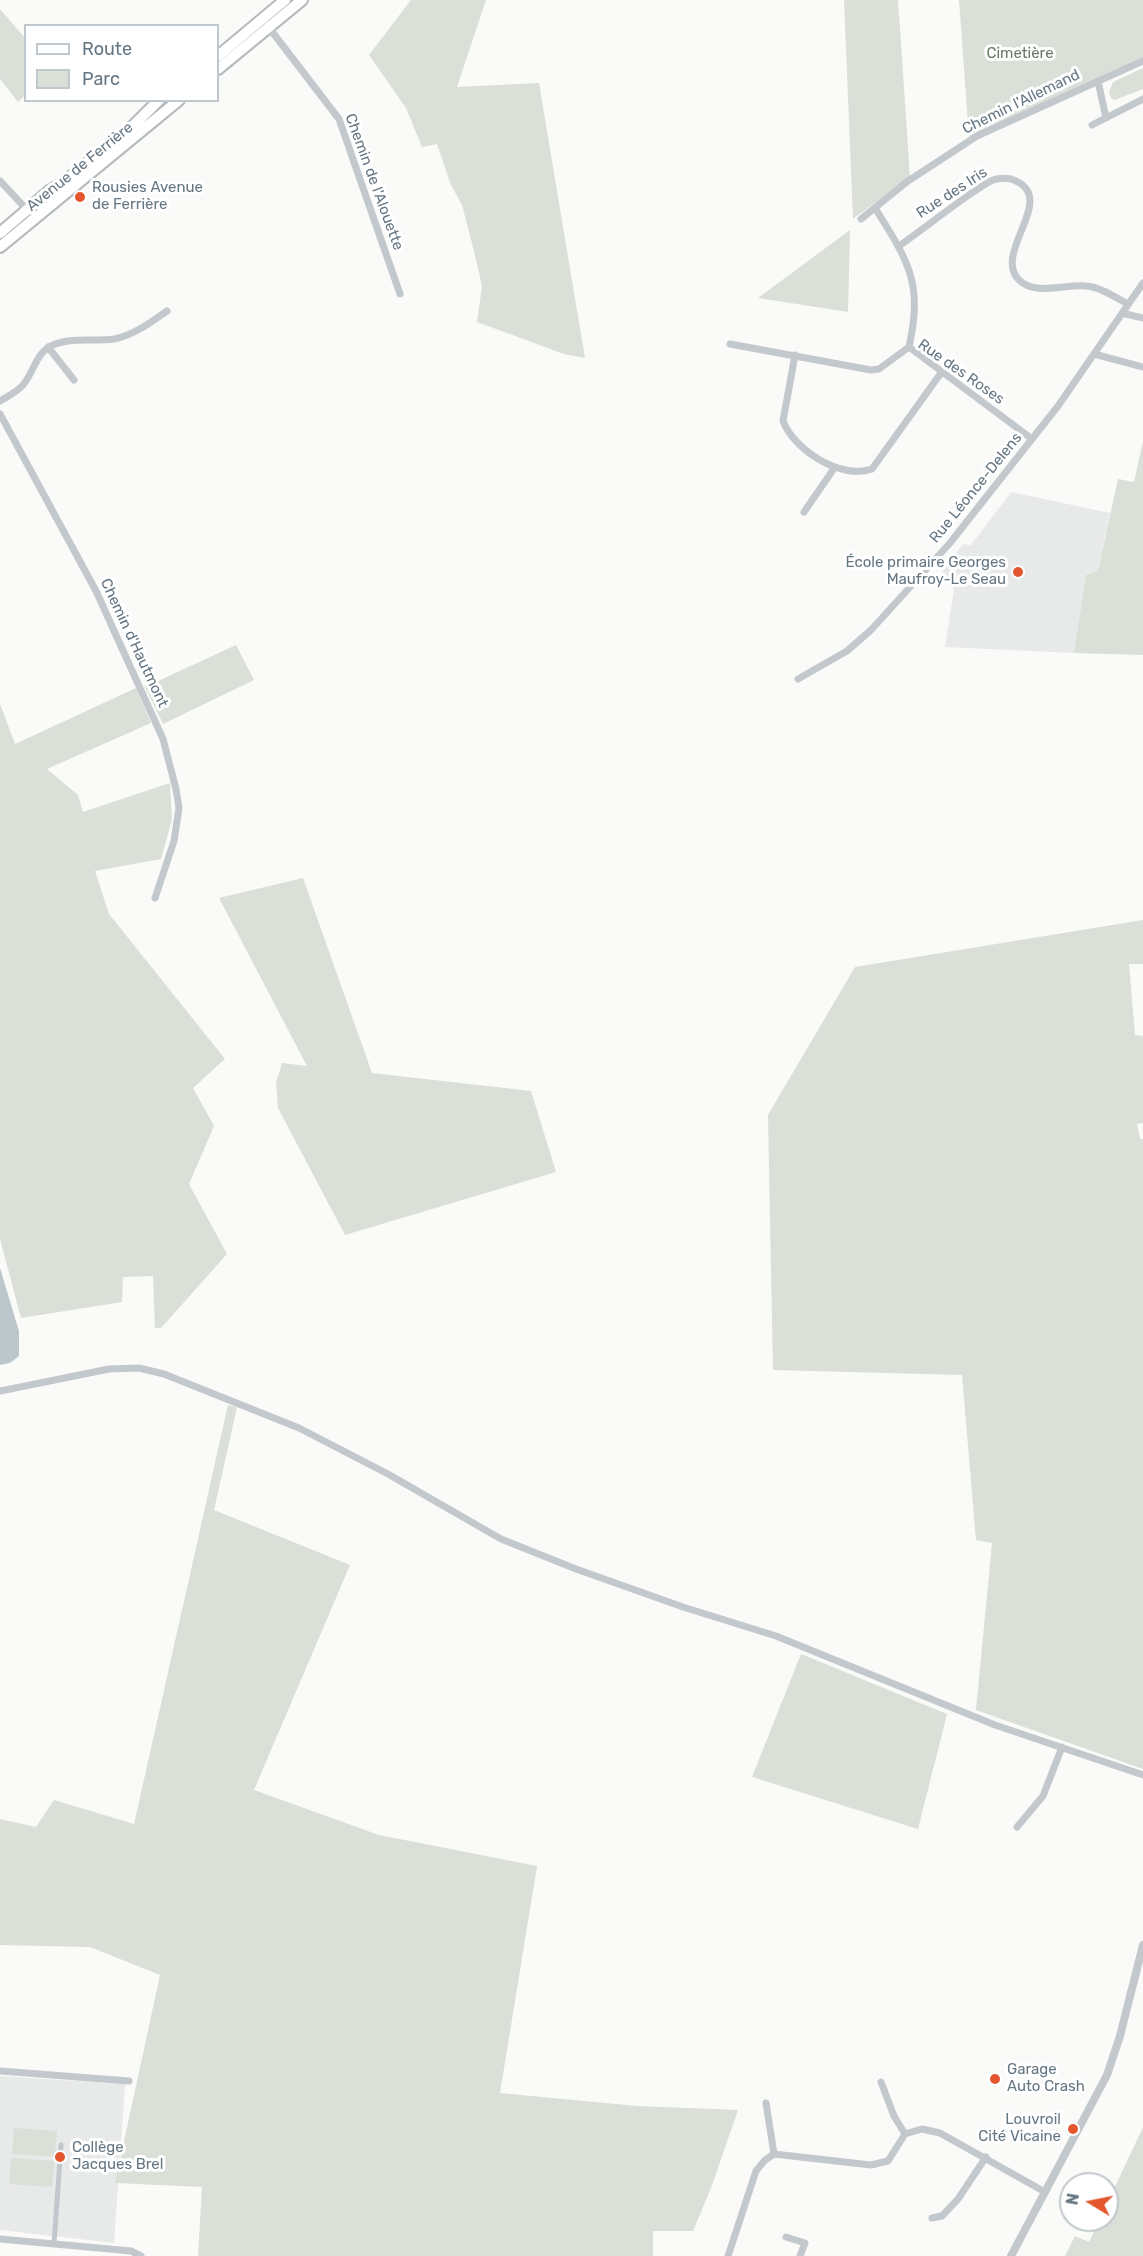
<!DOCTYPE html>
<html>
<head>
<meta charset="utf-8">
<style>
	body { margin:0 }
	#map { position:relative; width:1143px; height:2256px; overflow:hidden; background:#fafaf8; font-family:Rubik,sans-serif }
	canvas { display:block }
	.legend { position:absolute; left:24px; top:24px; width:195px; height:78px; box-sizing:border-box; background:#fff; border:2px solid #c1c8cd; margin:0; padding:8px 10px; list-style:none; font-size:18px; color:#657683 }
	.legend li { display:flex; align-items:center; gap:12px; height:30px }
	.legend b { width:30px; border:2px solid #c1c8cd }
	.north { position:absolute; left:1059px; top:2172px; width:60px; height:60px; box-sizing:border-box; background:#fff; border:2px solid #c1c8cd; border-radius:50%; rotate:280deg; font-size:16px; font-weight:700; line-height:24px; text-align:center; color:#657683 }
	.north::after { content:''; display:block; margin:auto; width:21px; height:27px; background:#e4572e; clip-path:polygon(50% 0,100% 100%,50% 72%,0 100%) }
</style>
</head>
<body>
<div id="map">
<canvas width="1143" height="2256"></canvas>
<ul class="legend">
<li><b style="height:8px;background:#fff"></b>Route</li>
<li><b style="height:16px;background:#dadfd7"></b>Parc</li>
</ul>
<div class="north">N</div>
</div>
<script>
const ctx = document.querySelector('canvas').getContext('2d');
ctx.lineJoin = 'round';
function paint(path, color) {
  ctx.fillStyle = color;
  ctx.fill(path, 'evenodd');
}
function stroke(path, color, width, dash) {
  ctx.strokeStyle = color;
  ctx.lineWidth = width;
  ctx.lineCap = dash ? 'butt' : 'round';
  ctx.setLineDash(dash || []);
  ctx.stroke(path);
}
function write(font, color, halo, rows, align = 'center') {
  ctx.font = font + ' Rubik,sans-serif';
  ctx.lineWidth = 6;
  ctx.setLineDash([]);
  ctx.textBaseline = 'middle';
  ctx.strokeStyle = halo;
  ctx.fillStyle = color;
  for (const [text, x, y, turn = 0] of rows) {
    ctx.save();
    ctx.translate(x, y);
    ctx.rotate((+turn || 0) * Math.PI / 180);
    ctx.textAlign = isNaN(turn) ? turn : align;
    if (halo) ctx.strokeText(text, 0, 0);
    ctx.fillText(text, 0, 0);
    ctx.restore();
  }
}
paint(new Path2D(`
	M1011,492L1110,513L1098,571L1086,576L1074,653L945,647L954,589L941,573L963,544L971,545Z
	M0,2076L125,2084L114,2243L0,2230Z`), '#e8e9e9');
paint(new Path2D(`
	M411,0H486L457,87L539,83L585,358L564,354L477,322L482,286L474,251L462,205L451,185L437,144L422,147L406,108L369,55Z
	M844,0H898L910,177L853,219Z
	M959,0H1143V59L969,137Z
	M0,9L25,38V95L18,102L0,79Z
	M1143,68V89L1115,100L1111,98L1109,92L1113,82Z
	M850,230L848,312L758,298Z
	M1143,441V655L1074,653L1086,575L1098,571L1118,479L1134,482Z
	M236,645L254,680L163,724L145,687Z
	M136,688L151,723L47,769L78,795L83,812L170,783L172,819L161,859L95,871L109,914L225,1059L193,1088L214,1126L189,1184L227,1254L161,1328H155L153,1276L123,1277L122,1302L21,1318L0,1239V704L15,744Z
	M303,878L372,1073L531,1091L556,1172L345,1235L278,1108L276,1083L282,1063L307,1066L219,898Z
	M1143,920V964H1129L1135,1035L1143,1036V1123L1137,1124L1140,1139H1143V1769L976,1710L992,1543L976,1540L962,1375L773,1370L768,1115L855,967Z
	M228,1405L237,1407L214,1510L350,1565L254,1790L379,1835L537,1866L500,2093L637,2106L738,2110L711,2188L693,2231H653V2256H198L202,2187L115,2183L160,1975L90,1947L0,1945V1819L36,1827L54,1800L134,1824Z
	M801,1654L947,1714L918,1829L752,1777Z
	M1143,2127V2256H1065L1075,2236L1089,2242L1100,2220H1107V2204Z
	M14,2128L57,2131L55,2157L12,2154Z
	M11,2158L54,2161L52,2187L9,2184Z`), '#dadfd7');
paint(new Path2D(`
	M0,1268L19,1331V1356L10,1363L0,1365Z`), '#bbc7cb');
const primary = new Path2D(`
	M218,56L285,0
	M218,69L302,0
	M0,233L49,191L64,182L132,127L159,100
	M0,247L179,100`);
stroke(primary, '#b5babe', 14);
stroke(new Path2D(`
	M54,2244L61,2145`), '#c3c8cc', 5);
stroke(new Path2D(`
	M267,25L339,119L400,294
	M1098,81L1106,118
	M1092,125L1143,99
	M0,181L29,212L32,221
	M875,208C909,262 923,283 909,347
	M861,219L908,181L977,136L1143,61
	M899,246C922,230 943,213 966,197C975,191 984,184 993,180C998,178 1006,178 1011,179C1062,196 991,252 1019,280C1035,296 1066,284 1086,286C1100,287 1115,297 1128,304
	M1122,313L1143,318
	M730,344L871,370L879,369L909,347
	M48,347L74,380
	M909,347L1032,439
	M1094,354L1143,367
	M795,355L783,421C794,450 841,480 872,469L941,373
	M0,401C8,396 17,392 23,385C33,373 36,355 49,347C68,336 93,342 114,339C134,335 151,322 167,311
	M0,414L96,591L163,739L176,789L179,808L174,841L155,898
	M804,512L835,467
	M798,679L847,651L871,630L950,543L1058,406L1143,283
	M0,1391L109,1369L139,1368L164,1374L299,1428L388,1474L501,1539L576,1569L683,1607L776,1636L995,1725L1143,1775
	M1017,1827L1043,1796L1062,1747
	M0,2071L129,2081
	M881,2082L894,2116L905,2134
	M766,2103L774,2154
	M932,2218L942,2216L958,2199L986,2157
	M786,2237L805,2243L800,2256
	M0,2239L131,2251L141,2256
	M728,2256L756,2171L765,2160L774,2154L871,2165L888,2161L905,2134L922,2129L940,2133L1045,2192`), '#c3c8cc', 7);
stroke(new Path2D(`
	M1011,2256L1107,2075L1120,2036L1143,1945`), '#c3c8cc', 8);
stroke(primary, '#fff', 10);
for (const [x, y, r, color] of [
	[80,197,6,"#e4572e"],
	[1018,572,6,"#e4572e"],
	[995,2079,6,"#e4572e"],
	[1073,2129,6,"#e4572e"],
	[60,2157,6,"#e4572e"]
]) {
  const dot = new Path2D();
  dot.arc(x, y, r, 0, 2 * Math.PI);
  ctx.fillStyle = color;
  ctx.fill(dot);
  stroke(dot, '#fff', 2);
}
write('15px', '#687a64', '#fff', [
	["Cimetière",1020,54]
]);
write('15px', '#657683', '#fff', [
	["Chemin l'Allemand",1021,102,-26],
	["Avenue de Ferrière",80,167,-39],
	["Chemin de l'Alouette",374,182,70],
	["Rue des Iris",952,193,-33],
	["Rue des Roses",961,372,35],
	["Rue Léonce-Delens",976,488,-51],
	["Chemin d'Hautmont",134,643,65]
]);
write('15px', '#657683', '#fff', [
	["Rousies Avenue",92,188],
	["de Ferrière",92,205],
	["École primaire Georges",1006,563,"right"],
	["Maufroy-Le Seau",1006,580,"right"],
	["Garage",1007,2070],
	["Auto Crash",1007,2087],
	["Louvroil",1061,2120,"right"],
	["Cité Vicaine",1061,2137,"right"],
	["Collège",72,2148],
	["Jacques Brel",72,2165]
], 'left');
</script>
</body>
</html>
